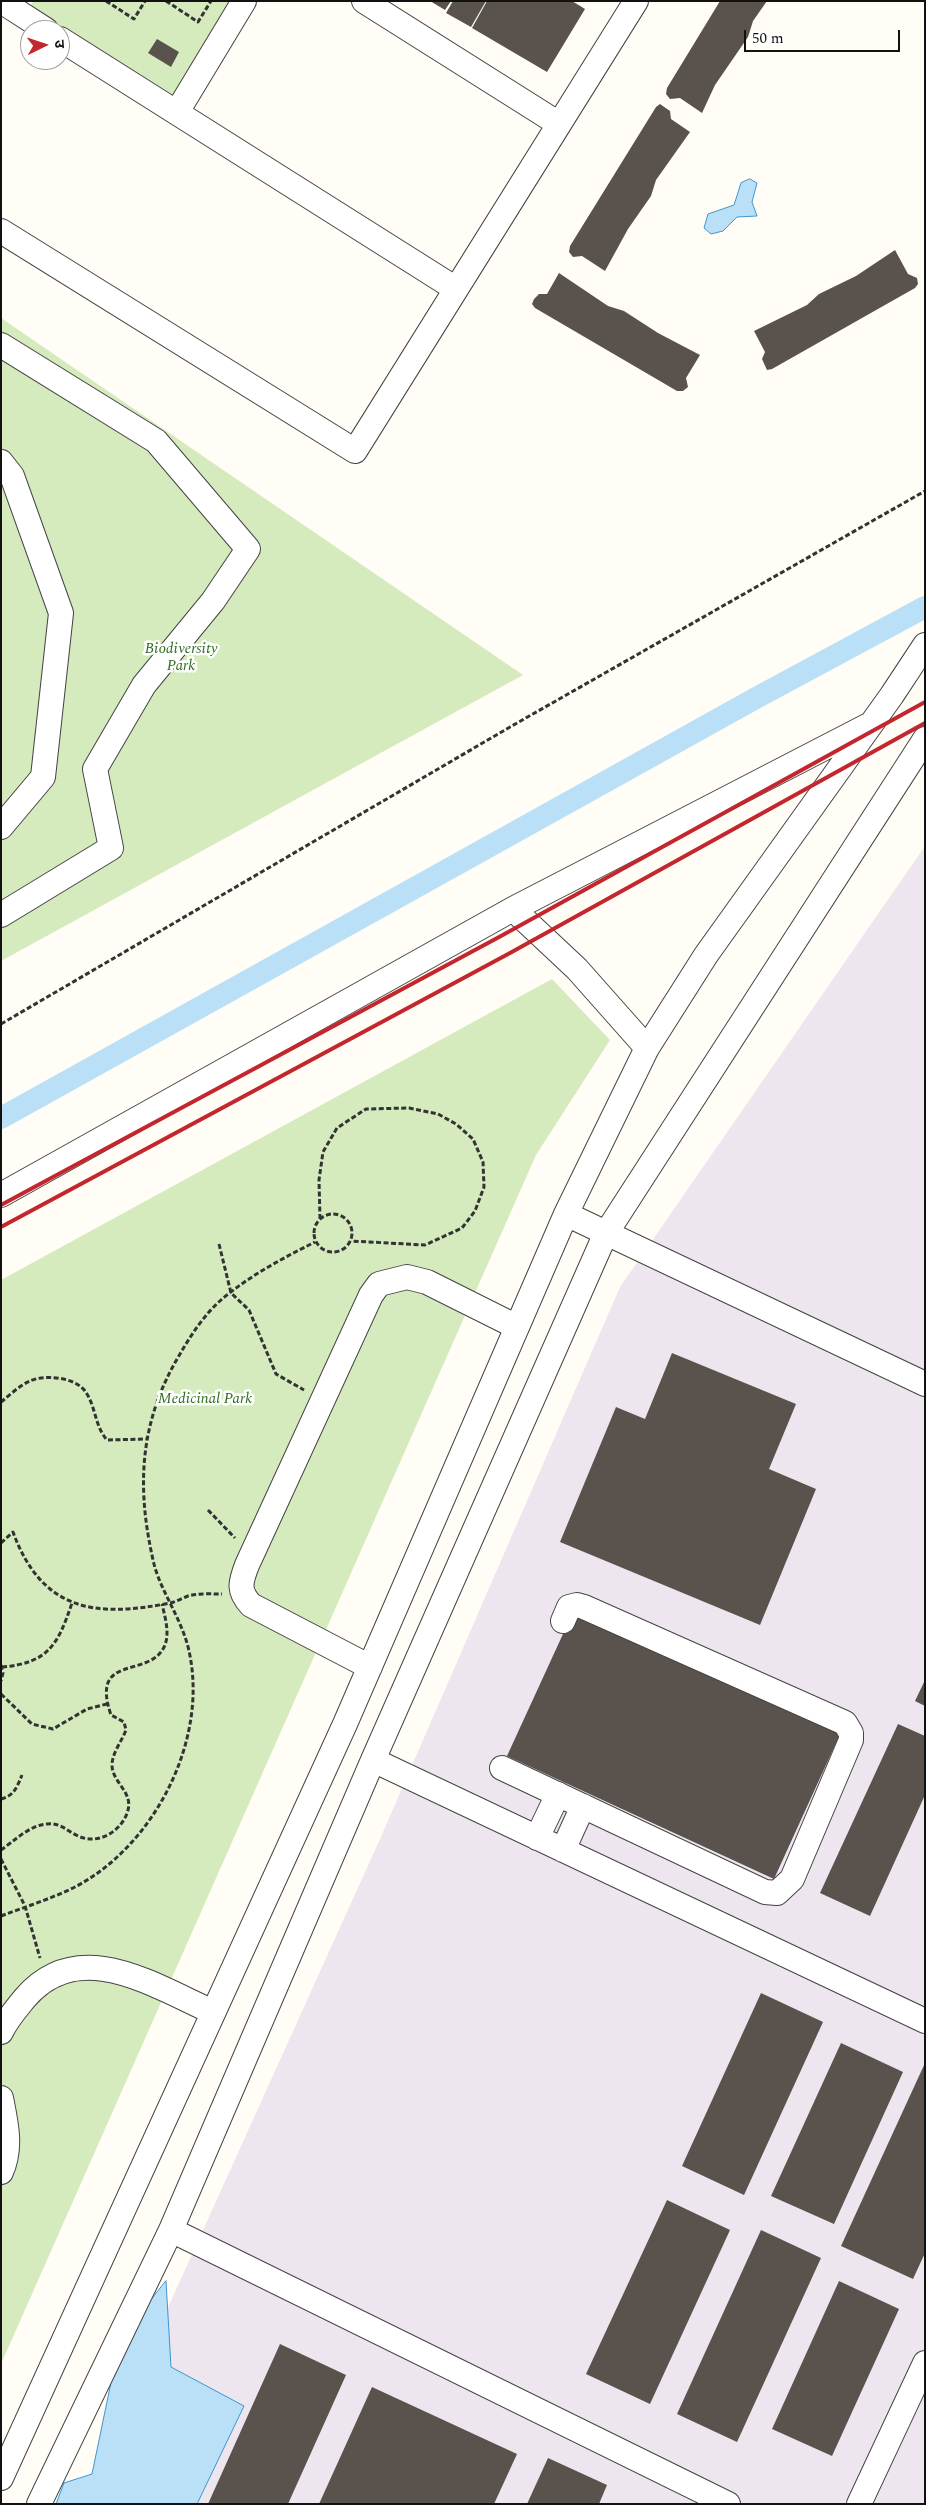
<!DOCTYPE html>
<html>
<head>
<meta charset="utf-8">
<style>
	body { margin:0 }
	#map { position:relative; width:926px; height:2505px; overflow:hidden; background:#fffdf5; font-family:Spectral,"Noto Sans Devanagari",serif }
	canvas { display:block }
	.frame { position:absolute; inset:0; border:2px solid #111; pointer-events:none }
	.north { position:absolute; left:20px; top:20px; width:50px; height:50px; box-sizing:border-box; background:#fff; border:1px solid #a0a0a0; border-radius:50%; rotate:86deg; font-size:14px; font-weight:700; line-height:20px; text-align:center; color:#111 }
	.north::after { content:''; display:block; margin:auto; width:18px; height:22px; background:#c4262e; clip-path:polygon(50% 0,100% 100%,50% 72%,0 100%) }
	.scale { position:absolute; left:744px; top:30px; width:156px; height:22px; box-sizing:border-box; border:2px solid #111; border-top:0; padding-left:6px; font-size:15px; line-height:18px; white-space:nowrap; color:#111; -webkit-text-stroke:4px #fff; paint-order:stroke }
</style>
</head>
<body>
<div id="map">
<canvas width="926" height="2505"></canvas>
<div class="frame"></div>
<div class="north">उ</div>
<div class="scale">50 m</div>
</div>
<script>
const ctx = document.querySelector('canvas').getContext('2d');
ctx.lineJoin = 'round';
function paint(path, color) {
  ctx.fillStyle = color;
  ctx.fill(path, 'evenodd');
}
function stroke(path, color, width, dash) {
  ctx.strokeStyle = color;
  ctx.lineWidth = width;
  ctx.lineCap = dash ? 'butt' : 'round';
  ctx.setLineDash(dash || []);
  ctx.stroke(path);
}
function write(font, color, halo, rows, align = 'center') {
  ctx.font = font + ' Spectral,serif';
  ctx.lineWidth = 5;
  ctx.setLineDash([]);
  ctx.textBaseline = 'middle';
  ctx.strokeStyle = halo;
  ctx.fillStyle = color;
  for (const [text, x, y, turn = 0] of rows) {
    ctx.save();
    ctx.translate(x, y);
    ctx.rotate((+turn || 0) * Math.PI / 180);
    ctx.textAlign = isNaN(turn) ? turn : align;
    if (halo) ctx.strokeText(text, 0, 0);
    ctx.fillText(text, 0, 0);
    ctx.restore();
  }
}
paint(new Path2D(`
	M925,846V2504H79L380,1839L620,1287Z`), '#eee6ef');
paint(new Path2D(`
	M33,1H234L177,97L30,7Z
	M1,318L523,675L1,961Z
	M552,979L610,1040L536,1155L1,2364V1280Z`), '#d5ebbd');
const water = new Path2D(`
	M750,179L757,183L752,202L757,216L737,217L723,231L711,234L704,228L708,214L734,205L741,183Z
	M166,2281L171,2367L244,2406L197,2504H56L64,2483L92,2474L120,2339Z`);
paint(water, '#b9e0f7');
stroke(water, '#3f96cf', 1);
stroke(new Path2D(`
	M1,1118L756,698L925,607`), '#b9e0f7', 22);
paint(new Path2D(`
	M430,1H451L445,10Z
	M453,1H486L471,27L446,13Z
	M487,1H572L585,9L547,72L472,28Z
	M720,1H767L753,21L748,37L715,85L702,113L680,98L670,99L666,94L667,88Z
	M157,39L179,52L171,67L148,53Z
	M660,104L670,111L671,119L690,132L656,180L651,196L628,229L605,271L582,256L573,257L569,252L570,246L656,107Z
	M895,250L908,274L917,278L918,284L915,288L772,369L767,370L762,359L765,352L754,331L807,305L819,294L856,276Z
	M559,273L608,306L624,311L658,333L700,355L686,378L688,387L683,391H677L535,308L532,304L534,299L539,294H547Z
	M672,1353L796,1404L769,1469L816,1489L760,1625L560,1542L616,1407L645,1419Z
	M574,1610L841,1732L774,1879L507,1756Z
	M925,1680V1706L915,1701Z
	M898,1724L925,1736V1795L870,1916L820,1893Z
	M761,1993L823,2022L744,2195L682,2166Z
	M841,2043L903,2072L834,2224L771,2196Z
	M925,2063V2253L913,2279L841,2246Z
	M667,2200L730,2230L650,2404L586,2374Z
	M761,2230L821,2258L737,2442L677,2414Z
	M839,2281L899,2309L832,2456L772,2429Z
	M280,2344L346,2375L288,2504H208Z
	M372,2387L517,2454L494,2504H319Z
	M548,2458L607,2485L599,2504H527Z`), '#5a524d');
const minor = new Path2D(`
	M1,1L46,30
	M364,1L559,124
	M60,39L456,289
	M177,112L244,1
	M1,231L355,451L636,1
	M1,345L156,441L248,549L213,601L144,685L95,769L111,848L1,915
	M1,462L12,476L61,613L43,777L1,827
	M513,909L867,726
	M1,1195L513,909L577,969L647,1048
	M566,1214L925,1384
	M370,1667L251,1605C238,1591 240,1583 247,1565L371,1295L379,1284L407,1277L427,1282L517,1327
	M373,1760L925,2021
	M502,1768L765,1892L777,1893L792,1879L851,1740V1733L845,1723L584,1607L577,1605L569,1607L563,1621
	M537,1838L558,1794
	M563,1850L583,1806
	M1,2032C7,2019 16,2009 25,1998C79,1935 154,1986 213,2012
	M1,2098C6,2123 12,2148 1,2172
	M171,2230L728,2504
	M1,2478L345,1724L566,1214L647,1048L706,955L892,695L925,645
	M39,2504L171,2230L373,1760L605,1235L925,739
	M859,2504L925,2363`);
stroke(minor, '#444', 26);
stroke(new Path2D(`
	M106,1L134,19L145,1
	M166,1L198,22L211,1
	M1,1024L510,727L925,491
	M314 1233a19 19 0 1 1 38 0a19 19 0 1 1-38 0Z
	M320,1219L319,1180L323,1152L337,1128L366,1109L409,1108L438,1114L456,1124L473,1139L483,1162L484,1187L475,1211L462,1228L425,1245L351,1241
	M219,1244L231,1293L249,1310L276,1374L304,1390
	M1,1402C10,1395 20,1385 30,1381C45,1374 78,1377 87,1394C96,1409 95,1426 107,1440L146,1439
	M208,1510L235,1538
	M1,1543L13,1532C42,1611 95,1618 170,1603C176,1602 182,1598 188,1596C199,1593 211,1594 222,1594
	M1,1665L3,1673L1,1681
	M2,1667C49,1663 58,1644 72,1603
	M1,1694L32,1724L53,1729L87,1709L107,1704
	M1,1799C14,1796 17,1787 22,1775
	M1,1850C14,1841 30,1825 47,1824C60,1822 67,1831 78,1836C99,1846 123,1830 128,1810C133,1792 112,1782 112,1765C112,1753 122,1741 126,1730L124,1722L111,1715C90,1654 146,1678 163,1649C171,1636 165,1617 162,1604
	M1,1859L25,1906L40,1958
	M1,1916C25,1907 50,1899 73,1888C154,1847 209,1740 189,1651C182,1619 161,1592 154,1564C136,1488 139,1422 180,1354C191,1335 204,1315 221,1300C249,1276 283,1258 315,1242`), '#333', 3, [5, 2.5]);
stroke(minor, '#fff', 24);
stroke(new Path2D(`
	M1,1205L501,936L925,702
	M1,1227L510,953L925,723`), '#c4262e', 4);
write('italic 15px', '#2f6b1f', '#fff', [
	["Biodiversity",181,650],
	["Park",181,667],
	["Medicinal Park",205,1400]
]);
</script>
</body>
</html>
